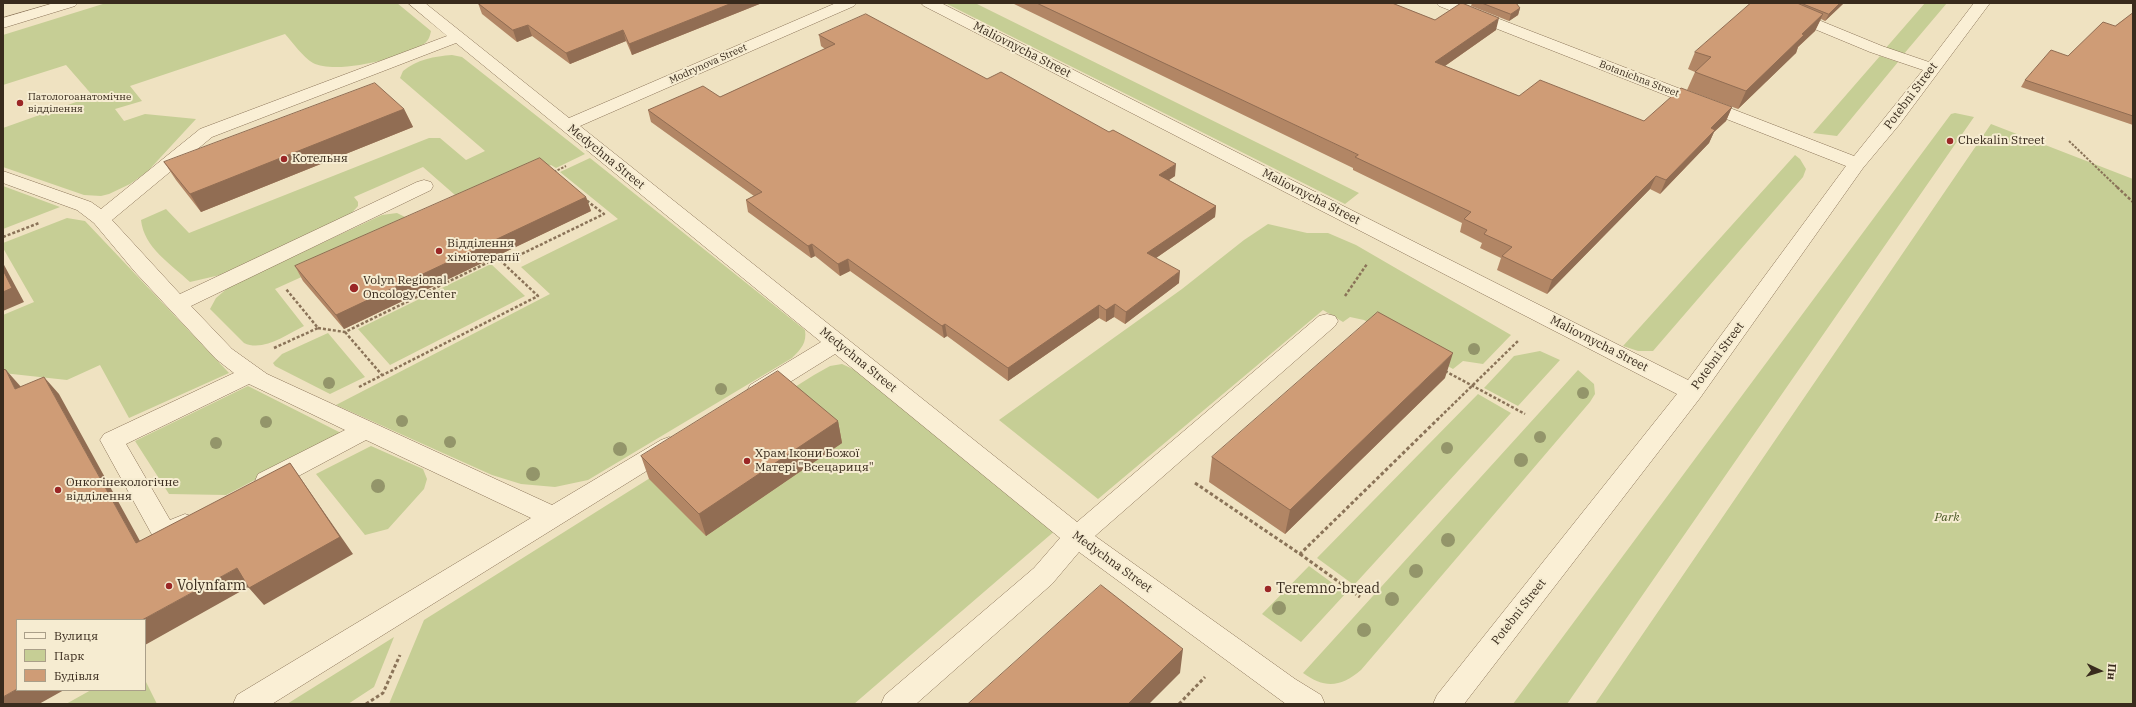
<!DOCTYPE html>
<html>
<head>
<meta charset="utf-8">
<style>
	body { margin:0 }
	#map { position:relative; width:2136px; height:707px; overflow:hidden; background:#efe2c1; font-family:"IBM Plex Serif",serif }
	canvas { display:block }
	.frame { position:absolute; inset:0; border:4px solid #392b1d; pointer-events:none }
	.legend { position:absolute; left:16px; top:619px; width:130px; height:72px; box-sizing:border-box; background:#f6ecd1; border:1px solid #aa9f89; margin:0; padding:5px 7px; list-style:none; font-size:12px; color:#392b1d }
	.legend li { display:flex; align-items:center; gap:8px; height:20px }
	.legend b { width:20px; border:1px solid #aa9f89 }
	.north { position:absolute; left:2080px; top:651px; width:40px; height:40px; -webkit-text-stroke:3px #f6ecd1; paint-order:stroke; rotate:94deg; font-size:11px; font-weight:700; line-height:16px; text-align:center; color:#392b1d }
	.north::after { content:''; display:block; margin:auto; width:14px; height:18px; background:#392b1d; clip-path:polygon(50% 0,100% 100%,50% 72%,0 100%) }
</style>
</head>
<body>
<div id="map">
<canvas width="2136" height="707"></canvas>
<div class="frame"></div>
<ul class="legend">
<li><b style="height:5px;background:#faefd5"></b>Вулиця</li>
<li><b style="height:11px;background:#c6ce95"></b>Парк</li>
<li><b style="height:11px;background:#cf9c76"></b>Будівля</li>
</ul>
<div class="north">Пн</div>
</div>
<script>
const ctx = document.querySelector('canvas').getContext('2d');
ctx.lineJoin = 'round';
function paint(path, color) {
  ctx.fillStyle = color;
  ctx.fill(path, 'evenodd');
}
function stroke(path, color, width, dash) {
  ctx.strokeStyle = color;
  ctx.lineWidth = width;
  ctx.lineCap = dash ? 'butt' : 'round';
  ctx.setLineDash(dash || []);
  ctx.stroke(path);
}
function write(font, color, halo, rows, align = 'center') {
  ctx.font = font + ' "IBM Plex Serif",serif';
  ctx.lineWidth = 4;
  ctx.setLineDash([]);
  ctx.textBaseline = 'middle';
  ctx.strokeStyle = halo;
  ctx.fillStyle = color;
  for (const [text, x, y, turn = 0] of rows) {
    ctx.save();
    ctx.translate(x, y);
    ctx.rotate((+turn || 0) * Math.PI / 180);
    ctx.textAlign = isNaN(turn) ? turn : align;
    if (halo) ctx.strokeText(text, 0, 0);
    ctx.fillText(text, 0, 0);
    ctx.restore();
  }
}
paint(new Path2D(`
	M106,3H397L431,31C430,36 429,40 424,44C403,58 336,75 313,63C303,57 293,43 285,34L130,86L142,101L115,109L124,121L145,114L196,119L147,172L130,184L109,194L101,196L84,195L3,167V128L93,96L66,65L3,85V35Z
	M945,3H975L1359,193L1345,204Z
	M1925,3H1947L1903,55L1885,49Z
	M452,55L462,57L585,154L556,168L551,165L440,215L439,205L455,195L423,167L354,197L358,202V206L349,216L220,275L190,282C171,264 144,248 141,220L166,209L189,233L429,138H440L466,160L485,151L400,78L403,71C416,60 435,56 452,55Z
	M1880,56L1898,62L1837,136L1813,133Z
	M1955,113L1974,117L1567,704H1513L1951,114Z
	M1991,124L2133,179V704H1595Z
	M1795,155L1800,159L1806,169L1803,177L1653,351H1638L1623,346Z
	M590,158L805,330C807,343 801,349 792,358L588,480L555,487L521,484L492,475L336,405L550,294L521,267L618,219L560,172Z
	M3,186L60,207L3,229Z
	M397,213L419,224L275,289L304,326C286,335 263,352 244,343L210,309L216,298L230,286L382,215Z
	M67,218L85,221L229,373L129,418L100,365L67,380L3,373V315L34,302L3,248V243Z
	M1268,224L1307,233H1328L1356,245L1511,335L1483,364L1463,361L1453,369L1364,320L1350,317L1343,322L1323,310L1098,499L999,420L1182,289L1244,240Z
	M491,264L525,296L390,365L358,329Z
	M328,333L365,377L330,394L275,366L273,363L282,354Z
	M1540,351L1560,360L1518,406L1484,388L1514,356Z
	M842,364L855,370L1057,529L854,704H389L424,620L814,375L830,366Z
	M1578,370L1594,384L1595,394L1590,402L1361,670C1341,687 1325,689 1303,673Z
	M248,386L343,434L226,495L169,494L135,441Z
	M1478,394L1511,413L1354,585L1317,558Z
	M371,446L423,469L427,479L424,489L388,529L365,535L316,474Z
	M1309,566L1346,593L1301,642L1262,614Z
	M394,637L374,687L348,704H287Z
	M145,680L157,704H66L91,690H145Z`), '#c6ce95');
const minor = new Path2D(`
	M54,3H78L75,6L3,28V18Z
	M408,3H425L569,118L836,3H857L854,6L580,126L1077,522L1319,316L1327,314L1335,316L1338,321L1335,326L1095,536L1295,679L1321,695L1325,704H1286L1079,552L1052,584L916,704H881L885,695L1034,568L1060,538L835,354L766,397L758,399L750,397L747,391L750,385L821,342L456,43L212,137L112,220L180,294L417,182L424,180L431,182L433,186L431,190L191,306L232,349L267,374L552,505L661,440L669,437L677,440L681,446L677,452L272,704H233L237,695L531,518L366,440L276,488L267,490L258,488L255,481L258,474L345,430L249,384L126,444L170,520L185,514L194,517L198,524C193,533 177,545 165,545C163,545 159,543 156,542L100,440L104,434L234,373L216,359L135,272L94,223L77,210L3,183V171L91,202L101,209L200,129L447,36Z
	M921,3H941L1688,380L1846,166L1439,6L1436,3H1458L1854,156L1923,70L1870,52L1759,6L1756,3H1777L1882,46L1929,62L1974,3H1990L1899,125L1863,168L1700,398L1464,704H1433L1437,695L1677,394L924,6Z`);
stroke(minor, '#8a7358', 1);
stroke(new Path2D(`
	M2069,141L2118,188
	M554,172L566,166`), '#8a7358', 2, [2.5, 1.5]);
stroke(new Path2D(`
	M2117,187L2133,202
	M3,237L39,223
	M1345,296L1367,264
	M318,328L345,332L497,258L503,263
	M345,332L382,375
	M274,348L318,328L286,289
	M1445,371L1525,414
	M359,387L538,296L503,263L604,214L586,200
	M1437,420L1519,340`), '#8a7358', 2.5, [3, 2]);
stroke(new Path2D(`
	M1195,483L1300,554L1438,419
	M1300,554L1360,597
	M366,704L383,693L400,655
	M1179,704L1205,677`), '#8a7358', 3, [3.5, 2.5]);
paint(minor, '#faefd5');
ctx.fillStyle = '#93956a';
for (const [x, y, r] of [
	[1474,349,6],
	[329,383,6],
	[721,389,6],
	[1583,393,6],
	[402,421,6],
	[266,422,6],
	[1540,437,6],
	[450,442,6],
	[216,443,6],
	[620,449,7],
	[1447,448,6],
	[1521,460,7],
	[533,474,7],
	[378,486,7],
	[1448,540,7],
	[1416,571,7],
	[1392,599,7],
	[1279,608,7],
	[1364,630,7]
]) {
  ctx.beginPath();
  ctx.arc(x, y, r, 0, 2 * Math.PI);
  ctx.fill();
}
paint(new Path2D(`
	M478,3H762L632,55L626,41L570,64L532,36L517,42L482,14Z
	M1012,3H1392L1435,20L1496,30L1445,66L1519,96L1644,121L1732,107L1726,121L1714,132L1709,143L1660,194L1650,189L1547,294L1497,270L1501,258L1480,248L1482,243L1460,232L1462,223L1353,170V168Z
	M1472,3H1516L1520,8L1518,15L1509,21L1471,6Z
	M1751,3H1844L1825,21L1821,19L1815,31L1798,47L1796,53L1738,109L1687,90L1695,72L1688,69L1695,52Z
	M2133,13V125L2021,87L2025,80L2068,56L2115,26Z
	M819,35L987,79L1175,176L1169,180L1216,206L1215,217L1156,258L1179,283L1125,324L1114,317L1106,322L1099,318L1008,381L947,336L944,338L850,271L840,276L815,256L811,258L748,212L746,200L754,196L651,122L648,110L720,97L825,49L821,46Z
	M404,109L413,127L201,212L176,180L164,162Z
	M586,197L591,211L344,329L303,281L295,266Z
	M1445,378L1285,534L1209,482L1212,457Z
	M838,421L842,443L706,536L649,479L641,456Z`), '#b28665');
paint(new Path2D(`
	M732,3H762L632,55L629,44Z
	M1840,3H1844L1825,21L1829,14Z
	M1520,8L1518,15L1509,21L1511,14Z
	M1823,14L1815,31L1798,47L1796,53L1738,109L1746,91L1802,34Z
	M1499,18L1496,30L1432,75L1435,62Z
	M528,25L532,36L517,42L513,30Z
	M623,30L626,41L570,64L566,53Z
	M1732,107L1726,121L1714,132L1709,143L1660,194L1666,180L1711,128Z
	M404,109L413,127L201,212L190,194Z
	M1176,164L1175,176L1158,187L1159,175Z
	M1656,176L1650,189L1547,294L1552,280Z
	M586,197L591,211L344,329L336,315Z
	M1216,206L1215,217L1146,265L1147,253Z
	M812,244L815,256L811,258L808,246Z
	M848,259L850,271L840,276L838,264Z
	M3,263L24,302L3,311Z
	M1180,271L1179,283L1125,324L1126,312Z
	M1115,304L1114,317L1106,322V310Z
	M1099,305V318L1008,381V368Z
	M945,324L947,336L944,338L942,326Z
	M1453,353L1445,378L1285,534L1290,510Z
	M6,370L22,388L15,389Z
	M44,377L59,394L151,561L136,543Z
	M838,421L842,443L706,536L699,514Z
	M290,463L353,554L264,605L249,588Z
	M237,568L252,585L145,645V620H142Z
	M1183,649L1180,673L1149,704H1128Z
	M17,689V690H64L39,704H3V697Z`), '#916d53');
const building = new Path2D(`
	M478,3H732L629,44L623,30L566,53L528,25L513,30Z
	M1037,3H1392L1435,20L1461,3H1462L1499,18L1435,62L1519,96L1540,80L1644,121L1681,88L1732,107L1711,128L1715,130L1666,180L1656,176L1552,280L1502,256L1512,247L1484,234L1487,230L1464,219L1471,212L1355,157L1358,155Z
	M1482,3H1516L1520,8L1511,14Z
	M1751,3H1797L1823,14L1802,34L1804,35L1746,91L1695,72L1711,57L1695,52Z
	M1801,3H1840L1829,14Z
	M2133,13V116L2025,80L2051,50L2068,56L2103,22L2115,26Z
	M866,14L987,79L1001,72L1109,132L1113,130L1176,164L1159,175L1216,206L1147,253L1180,271L1126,312L1115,304L1106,310L1099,305L1008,368L945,324L942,326L848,259L838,264L812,244L808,246L746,200L762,192L648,110L703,86L720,97L835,44L819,35Z
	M375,83L404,109L190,194L164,162Z
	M540,158L586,197L336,315L295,266Z
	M3,270L12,288L3,292Z
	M1378,312L1453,353L1290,510L1212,457Z
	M3,369L6,370L15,389L44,377L136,543L290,463L340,537L249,588L237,568L142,620H17V689L3,697Z
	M778,371L838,421L699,514L641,456Z
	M1101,585L1183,649L1128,704H968Z`);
paint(building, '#cf9c76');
stroke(building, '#916d53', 1);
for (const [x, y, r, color] of [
	[20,103,4,"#9b2726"],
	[1950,141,4,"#9b2726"],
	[284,159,4,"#9b2726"],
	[439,251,4,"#9b2726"],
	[354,288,5,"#9b2726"],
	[747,461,4,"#9b2726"],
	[58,490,4,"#9b2726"],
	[169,586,4,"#9b2726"],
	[1268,589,4,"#9b2726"]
]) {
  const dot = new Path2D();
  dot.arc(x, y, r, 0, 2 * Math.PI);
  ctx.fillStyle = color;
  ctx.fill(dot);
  stroke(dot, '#f6ecd1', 1.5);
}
write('10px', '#392b1d', '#f6ecd1', [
	["Modrynova Street",708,64,-24],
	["Botanichna Street",1639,79,21]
]);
write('10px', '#392b1d', '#f6ecd1', [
	["Патологоанатомічне",28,97],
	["відділення",28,109]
], 'left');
write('12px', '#392b1d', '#f6ecd1', [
	["Maliovnycha Street",1022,50,27],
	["Potebni Street",1911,96,-53],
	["Medychna Street",606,157,39],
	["Maliovnycha Street",1311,197,27],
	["Maliovnycha Street",1599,344,27],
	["Potebni Street",1718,356,-54],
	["Medychna Street",858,360,39],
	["Medychna Street",1112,562,36],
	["Potebni Street",1519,612,-52]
]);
write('12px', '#392b1d', '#f6ecd1', [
	["Chekalin Street",1958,141],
	["Котельня",292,159],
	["Відділення",447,244],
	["хіміотерапії",447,258],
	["Volyn Regional",363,281],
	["Oncology Center",363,295],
	["Храм Ікони Божої",755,454],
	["Матері \"Всецариця\"",755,468],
	["Онкогінекологічне",66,483],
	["відділення",66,497]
], 'left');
write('italic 12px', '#485623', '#f6ecd1', [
	["Park",1947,518]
]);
write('14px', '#392b1d', '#f6ecd1', [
	["Volynfarm",177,586],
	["Teremno-bread",1276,589]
], 'left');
</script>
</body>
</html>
